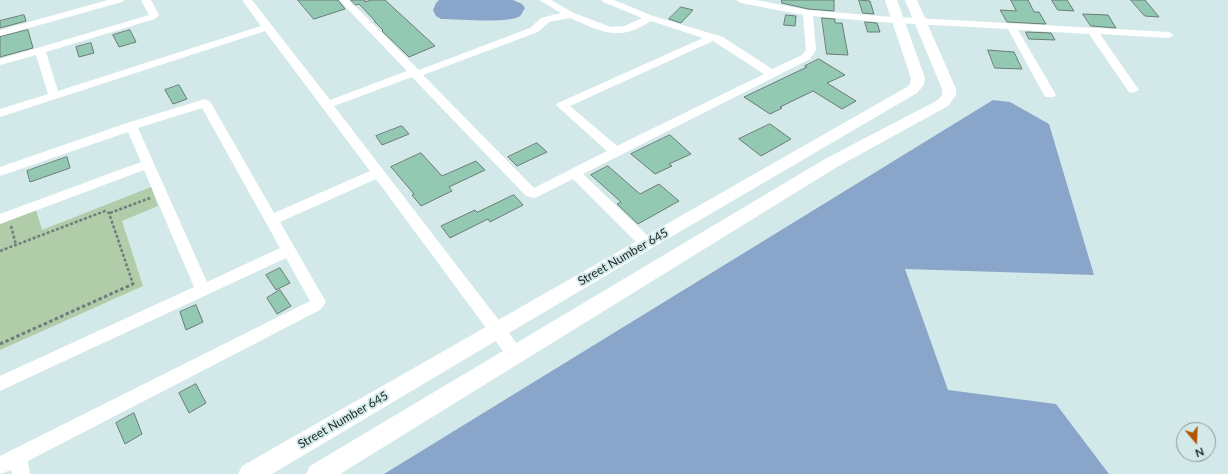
<!DOCTYPE html>
<html>
<head>
<meta charset="utf-8">
<style>
	body { margin:0 }
	#map { position:relative; width:1228px; height:474px; overflow:hidden; background:#d3e9e9; font-family:Lato,sans-serif }
	canvas { display:block }
	.north { position:absolute; left:1176px; top:422px; width:40px; height:40px; box-sizing:border-box; background:#d3e9e9; border:1px solid #899a9a; border-radius:50%; rotate:161deg; font-size:11px; font-weight:700; line-height:16px; text-align:center; color:#1b2323 }
	.north::after { content:''; display:block; margin:auto; width:14px; height:18px; background:#b25500; clip-path:polygon(50% 0,100% 100%,50% 72%,0 100%) }
</style>
</head>
<body>
<div id="map">
<canvas width="1228" height="474"></canvas>
<div class="north">N</div>
</div>
<script>
const ctx = document.querySelector('canvas').getContext('2d');
ctx.lineJoin = 'round';
function paint(path, color) {
  ctx.fillStyle = color;
  ctx.fill(path, 'evenodd');
}
function stroke(path, color, width, dash) {
  ctx.strokeStyle = color;
  ctx.lineWidth = width;
  ctx.lineCap = dash ? 'butt' : 'round';
  ctx.setLineDash(dash || []);
  ctx.stroke(path);
}
function write(font, color, halo, rows, align = 'center') {
  ctx.font = font + ' Lato,sans-serif';
  ctx.lineWidth = 4;
  ctx.setLineDash([]);
  ctx.textBaseline = 'middle';
  ctx.strokeStyle = halo;
  ctx.fillStyle = color;
  for (const [text, x, y, turn = 0] of rows) {
    ctx.save();
    ctx.translate(x, y);
    ctx.rotate((+turn || 0) * Math.PI / 180);
    ctx.textAlign = isNaN(turn) ? turn : align;
    if (halo) ctx.strokeText(text, 0, 0);
    ctx.fillText(text, 0, 0);
    ctx.restore();
  }
}
paint(new Path2D(`
	M151,187L158,206L122,221L143,286L0,350V224L36,210L42,230Z`), '#b0cca8');
paint(new Path2D(`
	M439,0H513L522,4L525,8C523,11 522,14 520,16C509,24 457,19 441,19L436,16L433,10L436,3Z
	M993,100L1010,102L1049,124L1094,275L905,269L948,390L1056,404L1109,474H384Z`), '#89a5ca');
const building = new Path2D(`
	M298,0H338L345,9L314,19Z
	M351,0H365V2L371,0H385L435,46L409,57L382,31L383,30L374,21H375L359,4L356,5Z
	M782,0H834V11L808,9L782,3Z
	M859,0L870,1L874,14L863,13Z
	M1011,0H1028L1034,12H1039L1046,24L1007,22L1000,10L1016,11Z
	M1052,0H1067L1074,11L1058,10Z
	M1131,0H1145L1159,17L1145,16Z
	M681,7L693,10L681,23L669,19Z
	M1083,14L1108,15L1116,28L1091,26Z
	M24,15L26,21L0,28V21Z
	M786,15L796,16L795,26L784,25Z
	M822,18L835,19V23H842L848,55L827,54Z
	M865,22L877,23L880,32H868Z
	M28,30L33,48L0,57V37Z
	M130,30L136,42L119,47L113,35Z
	M1026,32L1051,33L1055,40L1029,39Z
	M91,43L94,53L79,57L76,47Z
	M988,50L1014,52L1022,69L995,68Z
	M819,59L845,75L827,83L856,101L842,109L813,91L780,107L782,108L770,114L744,97L807,67L805,66Z
	M179,85L187,99L173,104L165,90Z
	M770,124L791,139L761,156L739,139Z
	M402,126L409,134L382,145L376,136Z
	M670,135L691,154L669,164L672,166L655,174L631,154Z
	M537,143L547,152L517,166L508,157Z
	M421,153L442,176L476,161L485,170L449,187L452,191L421,206L412,195L414,194L391,167Z
	M67,157L70,168L30,182L27,171Z
	M608,166L640,194L659,184L679,201L638,224L617,204L621,202L591,175Z
	M514,195L523,205L490,222L488,219L450,238L441,226L475,210L477,212Z
	M280,268L290,283L276,290L266,275Z
	M280,290L291,306L277,314L267,298Z
	M196,305L203,322L186,330L180,312Z
	M196,384L206,403L189,413L179,393Z
	M134,413L142,434L125,444L116,423Z`);
paint(building, '#93c8b2');
stroke(building, '#6a7c75', 1);
stroke(new Path2D(`
	M110,213L150,198
	M11,226L16,245
	M0,251L105,211L109,213L132,281`), '#6f7d7d', 2.5, [3, 2]);
stroke(new Path2D(`
	M0,344L133,284L132,280`), '#6f7d7d', 3, [3.5, 2.5]);
paint(new Path2D(`
	M108,0H124L122,2L0,36V30Z
	M141,0H151L159,15L155,19L46,52L58,91L261,26L242,0H252L330,100L407,71L339,0H349L419,70L530,28L541,18L561,13L539,0H551L574,13L611,27L625,26L642,18L603,2L601,0H614L653,16L723,37L772,69L802,55L806,50L803,15L741,3L736,0H756L808,10L879,16L1169,32L1174,35L1169,38L1100,34L1139,90L1133,93L1129,92L1089,34L1018,30L1056,95L1054,97H1046L1044,95L1008,29L879,22L813,16L816,50L810,59L583,174L651,239L653,243L651,247L646,248L641,247L573,179L539,196L534,198L526,196L412,77L334,106L521,349L523,354L521,359L515,361L509,359L376,179L280,222L326,302L320,310L28,461L30,474H12L11,470L0,474V456L310,301L286,258L0,391V376L194,287L144,170L0,224V214L141,162L128,132L0,176V167L127,123L205,99L209,101L211,103L274,213L370,171L265,31L0,117V109L48,94L36,55L0,65V59L149,15ZM570,18C589,26 610,38 631,31C638,29 644,25 651,21L703,38L558,103L556,105L558,107L607,151L534,188L423,75L538,32L549,22ZM713,41L764,74L617,146L570,106ZM202,108L280,248L207,282L138,128Z`), '#fff');
paint(new Path2D(`
	M885,0H897L925,78L924,85L917,93L652,248L272,474H238L242,466L907,87L910,84L911,78Z
	M905,0H917L956,89V95L948,106L837,167L340,474H306L310,466L825,159L938,100L942,95V89Z`), '#fff');
write('12px', '#1b2323', '#d3e9e9', [
	["Street Number 645",623,257,-30],
	["Street Number 645",343,420,-30]
]);
</script>
</body>
</html>
